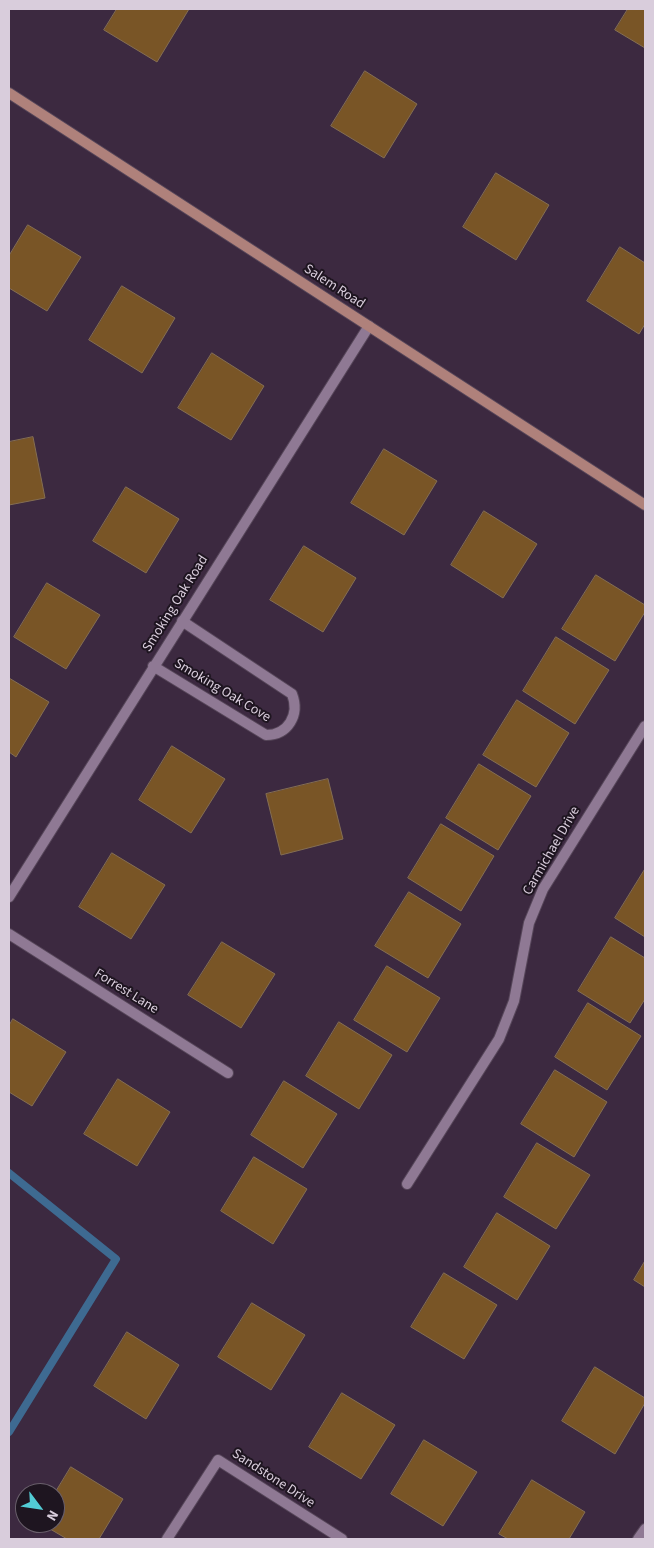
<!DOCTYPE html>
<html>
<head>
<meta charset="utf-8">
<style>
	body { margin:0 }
	#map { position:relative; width:654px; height:1548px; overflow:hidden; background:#3c2940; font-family:"Source Sans 3",sans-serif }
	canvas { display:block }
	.frame { position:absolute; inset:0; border:10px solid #d9cddc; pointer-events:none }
	.north { position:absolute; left:15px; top:1483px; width:50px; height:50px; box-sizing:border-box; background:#1e1520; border:1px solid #695f6b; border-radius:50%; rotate:121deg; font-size:14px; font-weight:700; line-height:20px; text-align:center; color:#d9cddc }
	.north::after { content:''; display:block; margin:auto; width:18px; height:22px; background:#52ccd5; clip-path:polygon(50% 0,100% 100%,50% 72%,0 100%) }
</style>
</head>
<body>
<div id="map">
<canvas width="654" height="1548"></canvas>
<div class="frame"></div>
<div class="north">N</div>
</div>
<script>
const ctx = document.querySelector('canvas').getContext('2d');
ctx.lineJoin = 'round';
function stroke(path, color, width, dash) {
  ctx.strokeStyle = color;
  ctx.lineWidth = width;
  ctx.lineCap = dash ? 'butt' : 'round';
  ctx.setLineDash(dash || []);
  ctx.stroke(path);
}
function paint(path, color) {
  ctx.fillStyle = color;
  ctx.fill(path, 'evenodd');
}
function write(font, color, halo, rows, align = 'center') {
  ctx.font = font + ' "Source Sans 3",sans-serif';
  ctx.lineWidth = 4;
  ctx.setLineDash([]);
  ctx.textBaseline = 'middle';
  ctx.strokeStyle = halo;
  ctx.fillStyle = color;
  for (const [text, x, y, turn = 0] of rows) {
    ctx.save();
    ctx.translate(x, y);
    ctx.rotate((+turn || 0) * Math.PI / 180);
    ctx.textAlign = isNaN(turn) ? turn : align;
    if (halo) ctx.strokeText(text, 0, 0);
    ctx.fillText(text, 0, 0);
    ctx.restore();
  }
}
stroke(new Path2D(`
	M9,1173L116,1259L9,1432`), '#3e6a91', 8);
const building = new Path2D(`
	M117,9H189L157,62L104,30Z
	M628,9H645V48L615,30Z
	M365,71L417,104L384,158L331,126Z
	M496,173L549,205L516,260L463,227Z
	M28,225L81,257L47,311L9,288V256Z
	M620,247L645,263V324L639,334L587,301Z
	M122,286L175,318L142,373L89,340Z
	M212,353L264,386L231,440L178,408Z
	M33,437L45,498L9,505V442Z
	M384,449L437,481L404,535L351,503Z
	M126,487L179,519L146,573L93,541Z
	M484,511L537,544L503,598L451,565Z
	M304,546L356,578L323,632L270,600Z
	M596,575L645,605V612L615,661L562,629Z
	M47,583L100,615L66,669L14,637Z
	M556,637L609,670L575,724L523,691Z
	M9,678L49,702L16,757L9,752Z
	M517,700L569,733L536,787L483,755Z
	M172,746L225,779L191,833L139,800Z
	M479,764L531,796L498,850L446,818Z
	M328,779L343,839L281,855L266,794Z
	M441,824L494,856L461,911L408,878Z
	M112,853L165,885L131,939L79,907Z
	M645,869V937L615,918Z
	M409,892L461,924L428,978L375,946Z
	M611,937L645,958V999L630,1023L578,991Z
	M222,942L275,974L241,1028L188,995Z
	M387,966L440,998L407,1052L354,1020Z
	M588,1003L641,1036L607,1090L555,1057Z
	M13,1019L66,1052L32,1106L9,1092V1026Z
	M339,1022L392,1055L359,1109L306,1076Z
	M555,1070L607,1102L574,1157L521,1124Z
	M118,1079L170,1112L137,1166L84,1134Z
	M284,1081L337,1114L303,1168L251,1135Z
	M537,1143L590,1175L556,1229L504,1197Z
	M254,1157L307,1189L273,1244L221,1211Z
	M497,1213L550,1246L517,1300L464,1267Z
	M645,1261V1287L634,1280Z
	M444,1273L497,1305L464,1359L411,1327Z
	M252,1303L305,1335L271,1390L218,1357Z
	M127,1332L179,1365L146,1419L94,1386Z
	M595,1367L645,1398V1403L615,1454L562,1421Z
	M342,1393L395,1425L361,1479L309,1447Z
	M424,1440L477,1472L443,1526L391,1494Z
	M71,1467L123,1499L99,1539H67L40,1523H55V1493Z
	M532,1480L585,1512L569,1539H508L499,1534Z`);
paint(building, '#795526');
stroke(building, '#846e53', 1);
const minor = new Path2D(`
	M153,666L266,735C288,735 300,715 292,694L182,621
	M9,897L369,326
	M9,934L228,1073
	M407,1184L499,1039L514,1001L529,923L543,889L645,726
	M167,1539L218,1460L342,1539
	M638,1539L645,1529`);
const secondary = new Path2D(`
	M9,93L645,505`);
stroke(minor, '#564659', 12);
stroke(secondary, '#564659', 12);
stroke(minor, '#8f7994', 10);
stroke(secondary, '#af817b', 10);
write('14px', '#d9cddc', '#1e1520', [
	["Salem Road",334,287,33],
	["Smoking Oak Road",176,604,-58],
	["Smoking Oak Cove",222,691,31],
	["Carmichael Drive",552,851,-60],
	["Forrest Lane",126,992,32],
	["Sandstone Drive",273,1479,33]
]);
</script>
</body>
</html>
